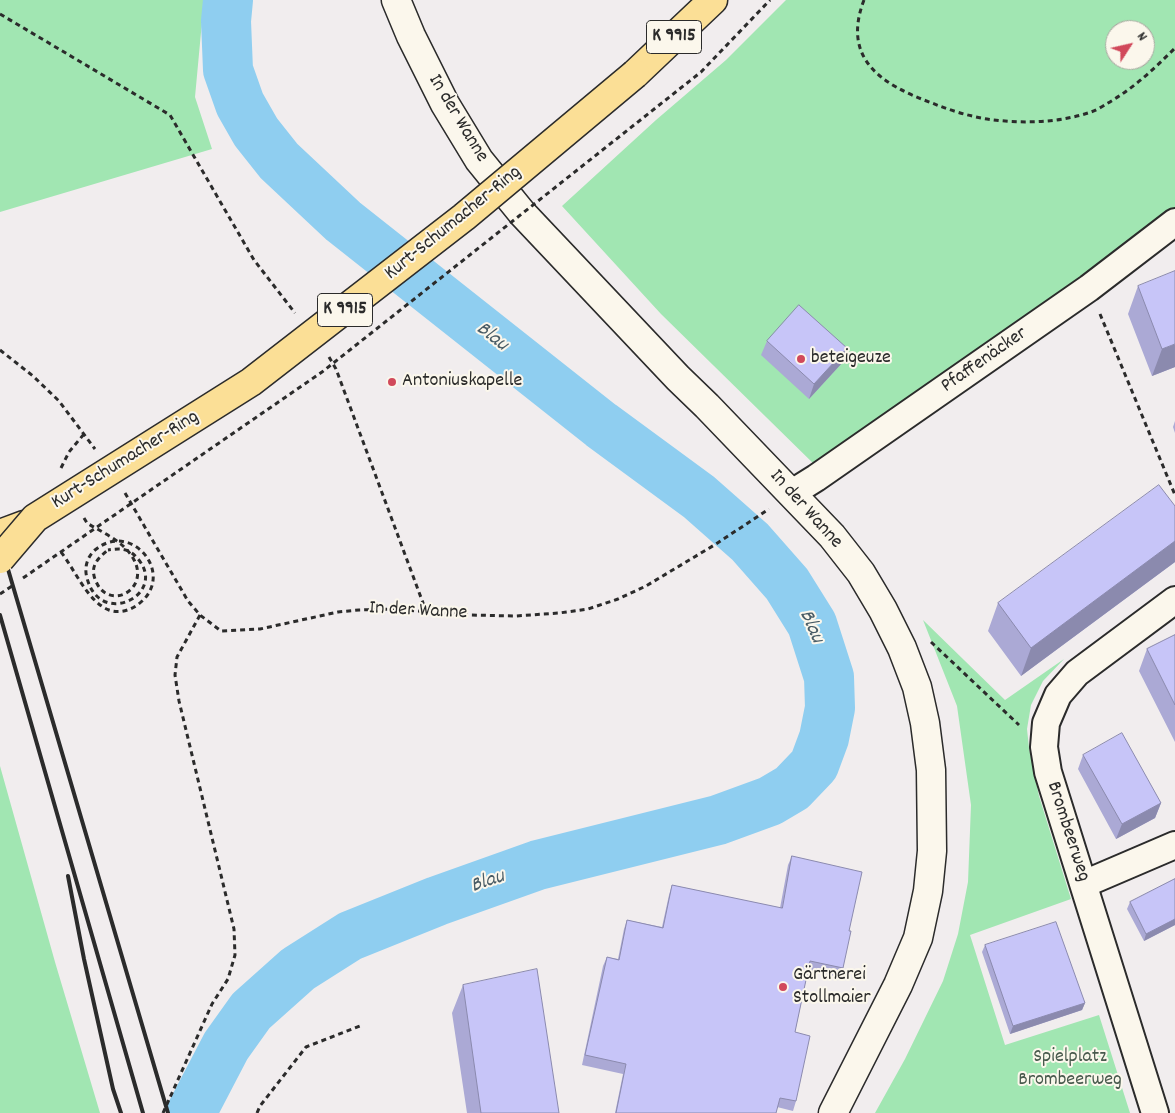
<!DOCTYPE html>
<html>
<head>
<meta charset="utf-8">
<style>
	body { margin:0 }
	#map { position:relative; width:1175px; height:1113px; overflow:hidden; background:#f1edee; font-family:Dekko,sans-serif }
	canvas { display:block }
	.north { position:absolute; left:1105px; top:20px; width:50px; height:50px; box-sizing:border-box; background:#fbf7ec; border:1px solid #a8a59f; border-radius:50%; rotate:55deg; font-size:14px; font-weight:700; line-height:20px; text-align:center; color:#2b2b2b }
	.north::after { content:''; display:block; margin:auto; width:18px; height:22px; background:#d1495b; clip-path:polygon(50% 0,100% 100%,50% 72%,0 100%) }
</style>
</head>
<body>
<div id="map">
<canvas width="1175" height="1113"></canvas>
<div class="north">N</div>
</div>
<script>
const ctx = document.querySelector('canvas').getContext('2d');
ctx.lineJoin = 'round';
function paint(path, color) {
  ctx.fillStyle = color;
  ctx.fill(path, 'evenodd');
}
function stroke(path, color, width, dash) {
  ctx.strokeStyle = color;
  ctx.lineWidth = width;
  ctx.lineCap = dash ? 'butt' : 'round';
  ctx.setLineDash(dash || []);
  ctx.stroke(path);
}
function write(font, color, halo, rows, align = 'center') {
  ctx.font = font + ' Dekko,sans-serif';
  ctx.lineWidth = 4;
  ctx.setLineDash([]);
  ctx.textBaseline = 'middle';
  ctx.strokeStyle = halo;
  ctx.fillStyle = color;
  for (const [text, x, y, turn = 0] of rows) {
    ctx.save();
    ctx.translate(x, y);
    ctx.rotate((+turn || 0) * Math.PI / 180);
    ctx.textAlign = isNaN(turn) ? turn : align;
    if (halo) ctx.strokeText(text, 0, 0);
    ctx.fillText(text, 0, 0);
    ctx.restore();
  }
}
paint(new Path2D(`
	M0,0H204L195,97L212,149L0,212Z
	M786,0H1175V211L819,469L661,314L562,206L656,120L726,60ZM1115,30H1145V60H1115Z
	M923,620L1005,700L1064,659L1043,681L1031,705L1027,729L1029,748L1039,796L1071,899L970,935L1005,1045L1099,1015L1130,1113H875L905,1059L943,981L958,934L968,882L971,805L957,706Z
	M0,766L55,962L100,1113H0Z`), '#a1e6b2');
stroke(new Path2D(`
	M191,1113L226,1046L251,1011L298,969L350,936L437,901L538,865L718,820L770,801L792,788L814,765L824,738L830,708L829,677L812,624L787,584L750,542L699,497L601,425L343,221L279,161L256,132L240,104L228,70L226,21L228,0`), '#8fcef0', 50);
const minor = new Path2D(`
	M792,493L816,478L1089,288L1175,222
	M1084,884L1175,845
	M1155,1113L1048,772L1044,747L1046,723L1058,695L1077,673L1175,600`);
const tertiary = new Path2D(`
	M396,0L411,36L445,104L479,160L522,213L678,378L707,406L832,536L861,573L883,610L902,648L917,687L925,723L931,770L932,851L928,891L918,938L898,985L833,1113`);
const primary = new Path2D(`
	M635,74L713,0
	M0,534L24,525`);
stroke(minor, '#2b2b2b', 30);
stroke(tertiary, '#2b2b2b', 31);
stroke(primary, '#2b2b2b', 31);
stroke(new Path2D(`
	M864,0C841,60 883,85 932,103C949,110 968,116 987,119C1021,124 1059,123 1091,112C1097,110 1103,106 1108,103C1134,88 1154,69 1175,48
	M0,14L170,115L254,260L295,313
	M1100,314L1175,495
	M0,350L33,376L59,401L95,449
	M329,357L336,369L426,611
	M61,468L69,452L84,434
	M125,493L188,601L200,615L221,631L260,629L338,612L359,610L393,609L468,615L516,616L559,613L588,609L618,599L646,586L716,544L769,509
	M84,518L87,523C103,533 123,541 133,558C152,590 107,613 95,579C90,566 98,558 108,550
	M931,642L1019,725
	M163,1113L212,1004L228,979L235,955L234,929L179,701L175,675L177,657L200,615
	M257,1113L260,1106L306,1047L360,1026`), '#2b2b2b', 3, [5, 4]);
stroke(minor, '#fbf7ec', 26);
stroke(tertiary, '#fbf7ec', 28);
stroke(primary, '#fbdf96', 28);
stroke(new Path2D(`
	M0,542L168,1113
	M0,615L143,1113
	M68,876L84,959L113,1089L121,1113`), '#2b2b2b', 4);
const primaryBridge = new Path2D(`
	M0,559L35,518L251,382L464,217L635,74`);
stroke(primaryBridge, '#2b2b2b', 31, []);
stroke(new Path2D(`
	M61,552C75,570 88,602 109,610C120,614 132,610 141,602C175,573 131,520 95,550C87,557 84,568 87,578C100,629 168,594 138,559C129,548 121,548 108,550
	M23,578L322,372L701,72L770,0
	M0,594L12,586`), '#2b2b2b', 3, [5, 4]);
stroke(primaryBridge, '#fbdf96', 28);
paint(new Path2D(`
	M1138,286L1175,367L1152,376L1128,314Z
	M767,341L842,363L809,399L761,355Z
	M1175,421V433L1173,427Z
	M1175,506V562L1021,676L988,631L998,603Z
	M1175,635V742L1139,671L1147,649Z
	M1083,755L1161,803L1155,818L1116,839L1078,769Z
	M792,856L849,931L843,968L839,977L808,970L795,1032L796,1101L793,1111L777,1107L776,1113H615L623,1074L582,1065L603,966L607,957L618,959L624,929L627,920L662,927L669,895L672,885L780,908L788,865Z
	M1175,879V925L1144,941L1127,909L1130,902Z
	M985,945L1085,1003L1082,1010L1010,1034L982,952Z
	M463,985L559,1113H467L452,1013Z`), '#aba9d5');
paint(new Path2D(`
	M1175,344V367L1152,376L1162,349Z
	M847,348L842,363L809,399L814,384Z
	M1175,541V562L1021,676L1031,648Z
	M1161,803L1155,818L1116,839L1122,824Z
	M1175,919V925L1144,941L1146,934Z
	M1085,1003L1082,1010L1010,1034L1013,1026Z`), '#8b8aae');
const building = new Path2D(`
	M1175,271V344L1162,349L1138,286Z
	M799,305L847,348L814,384L767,341Z
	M1159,485L1175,506V541L1031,648L998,603Z
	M1175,635V705L1147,649Z
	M1122,733L1161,803L1122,824L1083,755Z
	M792,856L862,872L849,931H851L843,968L810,961L795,1032L810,1036L796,1101L780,1098L776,1113H616L626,1064L585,1055L607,957L619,960L627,920L663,928L672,885L782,908Z
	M1175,879V919L1146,934L1130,902Z
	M1056,922L1085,1003L1013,1026L985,945Z
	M537,969L559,1113H481L463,985Z`);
paint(building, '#c7c5f8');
stroke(building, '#8b8aae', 1);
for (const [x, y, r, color] of [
	[801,359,5,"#d1495b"],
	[392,382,5,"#d1495b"],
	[783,987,5,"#d1495b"]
]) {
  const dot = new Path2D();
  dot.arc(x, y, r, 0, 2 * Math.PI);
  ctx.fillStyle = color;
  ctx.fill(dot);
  stroke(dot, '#fbf7ec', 2);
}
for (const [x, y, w] of [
	[674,37,55],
	[345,310,55]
]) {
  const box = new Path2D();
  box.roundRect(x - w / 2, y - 16.5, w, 33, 4);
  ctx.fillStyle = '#fbf7ec';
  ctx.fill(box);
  stroke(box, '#2b2b2b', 1);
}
write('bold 19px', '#2b2b2b', null, [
	["K 9915",674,37],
	["K 9915",345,310]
]);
write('20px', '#2b2b2b', '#fbf7ec', [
	["In der Wanne",457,119,59],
	["Kurt-Schumacher-Ring",454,224,-39],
	["Pfaffenäcker",985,361,-35],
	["Kurt-Schumacher-Ring",126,461,-32],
	["In der Wanne",805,510,48],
	["In der Wanne",418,612,3],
	["Brombeerweg",1067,832,72]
]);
write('20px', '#2b2b2b', '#fbf7ec', [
	["beteigeuze",811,359],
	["Antoniuskapelle",402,382],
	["Gärtnerei",793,976],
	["Stollmaier",793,999]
], 'left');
write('20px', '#485a4d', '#fbf7ec', [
	["Spielplatz",1070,1058],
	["Brombeerweg",1070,1081]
]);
write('italic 21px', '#495c66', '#fbf7ec', [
	["Blau",491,338,38],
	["Blau",810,627,66],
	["Blau",488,883,-19]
]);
</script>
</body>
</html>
